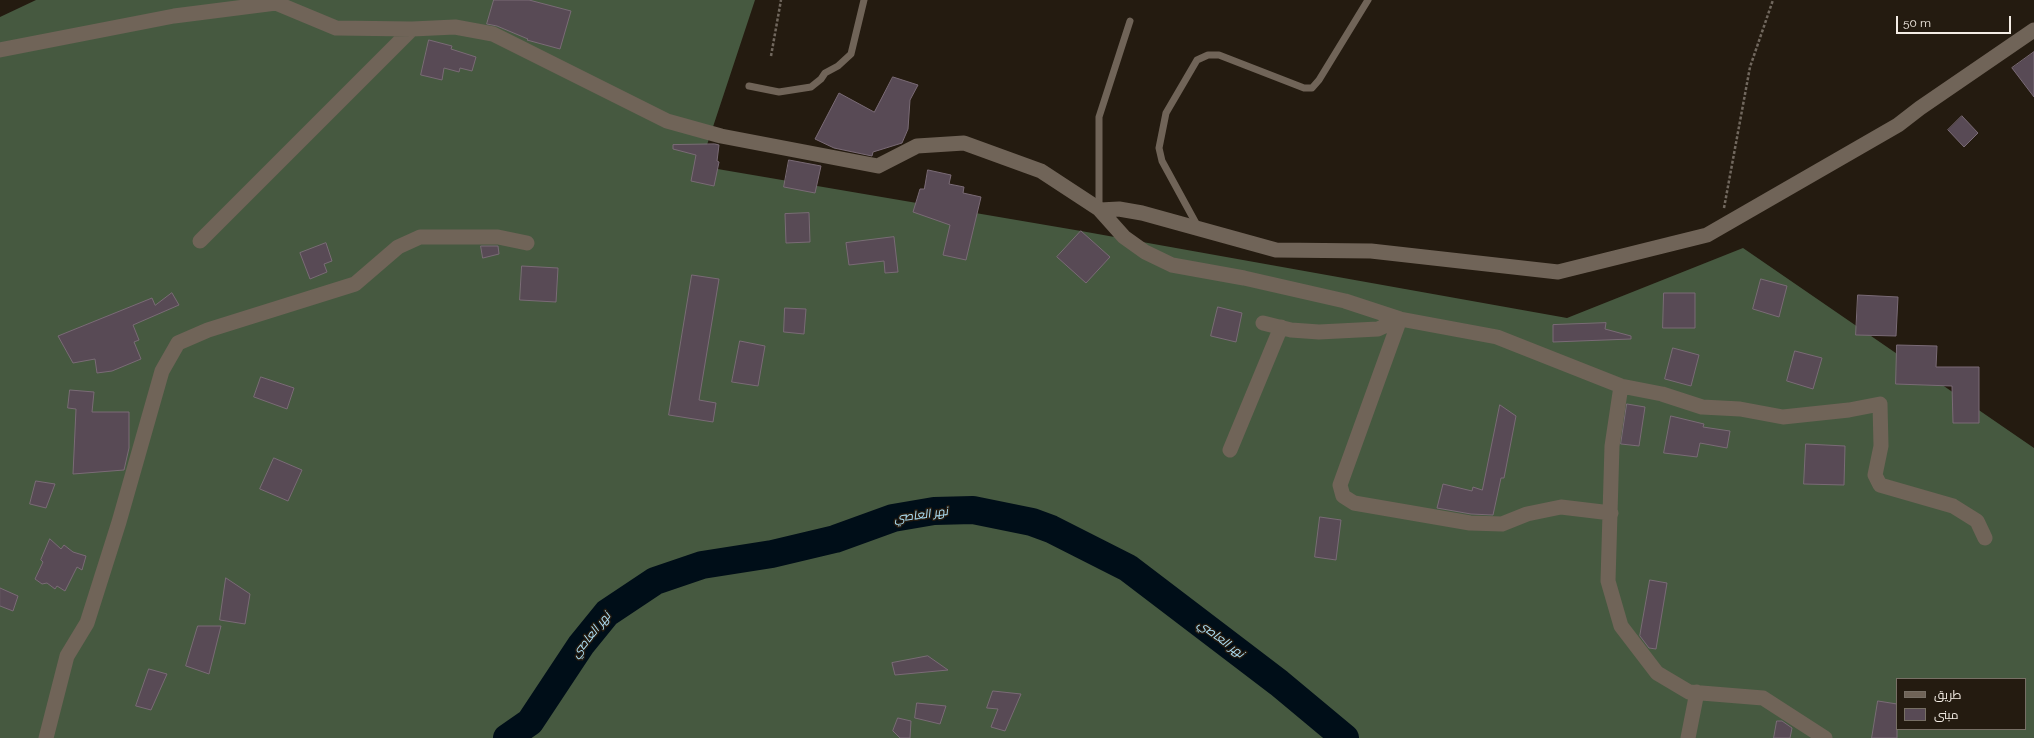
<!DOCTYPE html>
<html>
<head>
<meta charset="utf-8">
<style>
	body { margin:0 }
	#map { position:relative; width:2034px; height:738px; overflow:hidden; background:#241b10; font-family:Raleway,Cairo,sans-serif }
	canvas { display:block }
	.legend { position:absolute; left:1896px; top:678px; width:130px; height:52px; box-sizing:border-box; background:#241b10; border:1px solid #776f65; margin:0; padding:5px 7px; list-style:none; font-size:12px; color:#f4ede5 }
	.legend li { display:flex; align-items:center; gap:8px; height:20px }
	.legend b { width:20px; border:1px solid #776f65 }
	.scale { position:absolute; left:1896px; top:16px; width:115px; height:18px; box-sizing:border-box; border:2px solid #f4ede5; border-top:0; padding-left:5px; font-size:12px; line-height:14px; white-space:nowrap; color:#f4ede5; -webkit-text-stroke:3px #241b10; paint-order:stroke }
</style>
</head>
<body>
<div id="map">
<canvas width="2034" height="738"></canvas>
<ul class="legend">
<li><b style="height:5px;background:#706458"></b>طريق</li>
<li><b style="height:11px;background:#584a55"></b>مبنى</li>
</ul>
<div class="scale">50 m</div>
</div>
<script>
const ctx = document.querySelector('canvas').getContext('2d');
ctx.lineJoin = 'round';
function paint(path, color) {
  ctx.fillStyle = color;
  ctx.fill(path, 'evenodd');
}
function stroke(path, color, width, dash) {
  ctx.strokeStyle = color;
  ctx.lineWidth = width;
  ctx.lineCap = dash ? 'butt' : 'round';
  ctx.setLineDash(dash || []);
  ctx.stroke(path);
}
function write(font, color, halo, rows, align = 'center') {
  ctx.font = font + ' Raleway,Cairo,sans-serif';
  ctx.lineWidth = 3;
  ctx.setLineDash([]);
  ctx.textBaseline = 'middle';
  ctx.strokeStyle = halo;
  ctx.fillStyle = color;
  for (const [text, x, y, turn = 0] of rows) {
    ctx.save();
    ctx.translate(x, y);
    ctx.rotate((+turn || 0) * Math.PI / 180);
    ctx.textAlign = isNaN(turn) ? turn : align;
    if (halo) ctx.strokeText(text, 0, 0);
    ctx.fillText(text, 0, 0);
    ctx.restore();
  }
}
paint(new Path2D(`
	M36,0H755L700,166L1081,231L1567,318L1743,248L2034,448V738H0V17ZM1897,679H2025V729H1897Z`), '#465940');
stroke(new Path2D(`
	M507,738L530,722L581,645L607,613L655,581L702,565L772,554L835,539L893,518L934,511L973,510L1032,522L1051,529L1128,568L1279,683L1345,738`), '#000e18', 28);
const building = new Path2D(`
	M494,0H529L571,11L560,49L527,40L528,39L497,26L487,24Z
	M429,40L452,46L451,49L476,57L472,71L460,68L459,72L444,68L442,80L421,75Z
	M2034,52V97L2012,68Z
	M893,77L918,85L910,100L908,129L902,143L873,152L872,156L834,148L815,139L839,93L874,112Z
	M1962,116L1978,133L1964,147L1948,130Z
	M715,144L719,145L717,161L719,162L714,186L691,181L696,155L673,149V145Z
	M789,160L821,166L815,193L784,187Z
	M928,170L951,175L949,184L964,187L963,193L981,197L966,260L943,255L950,225L913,212L920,189H924Z
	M809,213L810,242L786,243L785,214Z
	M1081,231L1110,257L1086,283L1057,257Z
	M894,237L898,272L885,273L884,261L849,265L846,243Z
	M326,243L332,261L324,264L327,272L310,279L300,253Z
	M481,246H498L499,254L483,258Z
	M522,266L558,268L556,302L520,300Z
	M692,275L719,279L699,400L716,403L713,422L669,415Z
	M1761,279L1787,286L1779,317L1753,309Z
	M172,293L179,305L133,325L139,340L134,342L141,359L112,371L97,373L95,359L73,363L58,336L152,298L155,305Z
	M1664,293H1695V328H1663Z
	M1858,295L1898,297L1896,336L1856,335Z
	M1218,307L1242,313L1236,342L1211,336Z
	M785,308L806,309L804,334L784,332Z
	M1606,323L1605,329L1631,336V339L1553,342V325Z
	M740,341L765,346L758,386L732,382Z
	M1897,345L1937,346L1936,367H1979V423H1953L1952,386L1896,384Z
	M1673,348L1699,355L1691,386L1665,379Z
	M1795,351L1822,358L1813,389L1787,381Z
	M261,377L294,388L287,409L254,397Z
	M70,390L94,392L92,412H129V448L124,470L73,474L76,409L68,408Z
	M1627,404L1645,407L1639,446L1621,444Z
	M1500,405L1516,416L1504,478H1501L1493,515L1471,514L1437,508L1443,484L1472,491L1473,487L1482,490Z
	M1671,416L1704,424L1703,427L1730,431L1727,448L1700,443L1697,457L1664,453Z
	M1806,444L1845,446L1844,485L1804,484Z
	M274,458L302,470L288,501L260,489Z
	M36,481L55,484L46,508L30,504Z
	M1320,517L1341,520L1336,560L1315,557Z
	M50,539L61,549L64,545L73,552L86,556L82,570L77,567L65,591L57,586L55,589L47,583L42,584L35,579L43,562L41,560Z
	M226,578L250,594L245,624L220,620Z
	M1650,580L1667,583L1656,649L1649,648L1640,636Z
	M0,588L18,596L13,611L0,606Z
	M198,626H221L209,674L186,666Z
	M928,656L948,670L895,675L892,663Z
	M149,669L167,674L151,710L136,706Z
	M993,691L1021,694L1005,731L991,727L998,709L987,708Z
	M1878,701L1897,704V738H1872Z
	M917,703L946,706L940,724L915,718Z
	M898,718L911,721L910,738H900L893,731Z
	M1777,721H1782L1792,728L1790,738H1774Z`);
paint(building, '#584a55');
stroke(building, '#7a6b76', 1);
stroke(new Path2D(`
	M771,56L781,0
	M1724,208L1750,67L1773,0`), '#71685e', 2.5, [3, 2]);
stroke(new Path2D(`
	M749,86L779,92L811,87L821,79L825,73L838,66L851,54L864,0
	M1099,208V117L1130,21
	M1198,227L1162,161L1159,148L1166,113L1197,60L1208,55H1219L1304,88H1312L1319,80L1368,0`), '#706458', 7);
stroke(new Path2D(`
	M0,50L174,16L276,3L336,28L412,29L455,27L493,34L667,121L721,136L878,166L917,146L964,143L1041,171L1099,209L1124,237L1145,252L1172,265L1244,278L1345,301L1400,319L1497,337L1621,386L1662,394L1702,407L1740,409L1783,417L1849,410L1880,404L1881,446L1875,475L1880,485L1953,506L1977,521L1985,538
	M1100,210L1119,209L1142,213L1276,250L1371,251L1558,272L1707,235L1898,125L1920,108L2034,30
	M200,241L412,29
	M1400,319L1340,485L1343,496L1354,503L1470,523L1502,524L1527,514L1561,507L1611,513
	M1263,323L1291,330L1319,332L1378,329L1400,319
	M1621,386L1612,446L1608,581L1621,626L1657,673L1689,692L1763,698L1825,738
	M1230,450L1281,327
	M46,738L67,656L87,623L119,522L162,371L178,343L208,330L355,284L398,247L420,237H498L527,243
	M1688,738L1697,692`), '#706458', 15);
write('italic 12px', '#ade0f7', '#241b10', [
	["نهر العاصي",921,515,-8],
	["نهر العاصي",591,635,-51],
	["نهر العاصي",1221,639,37]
]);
</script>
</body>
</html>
